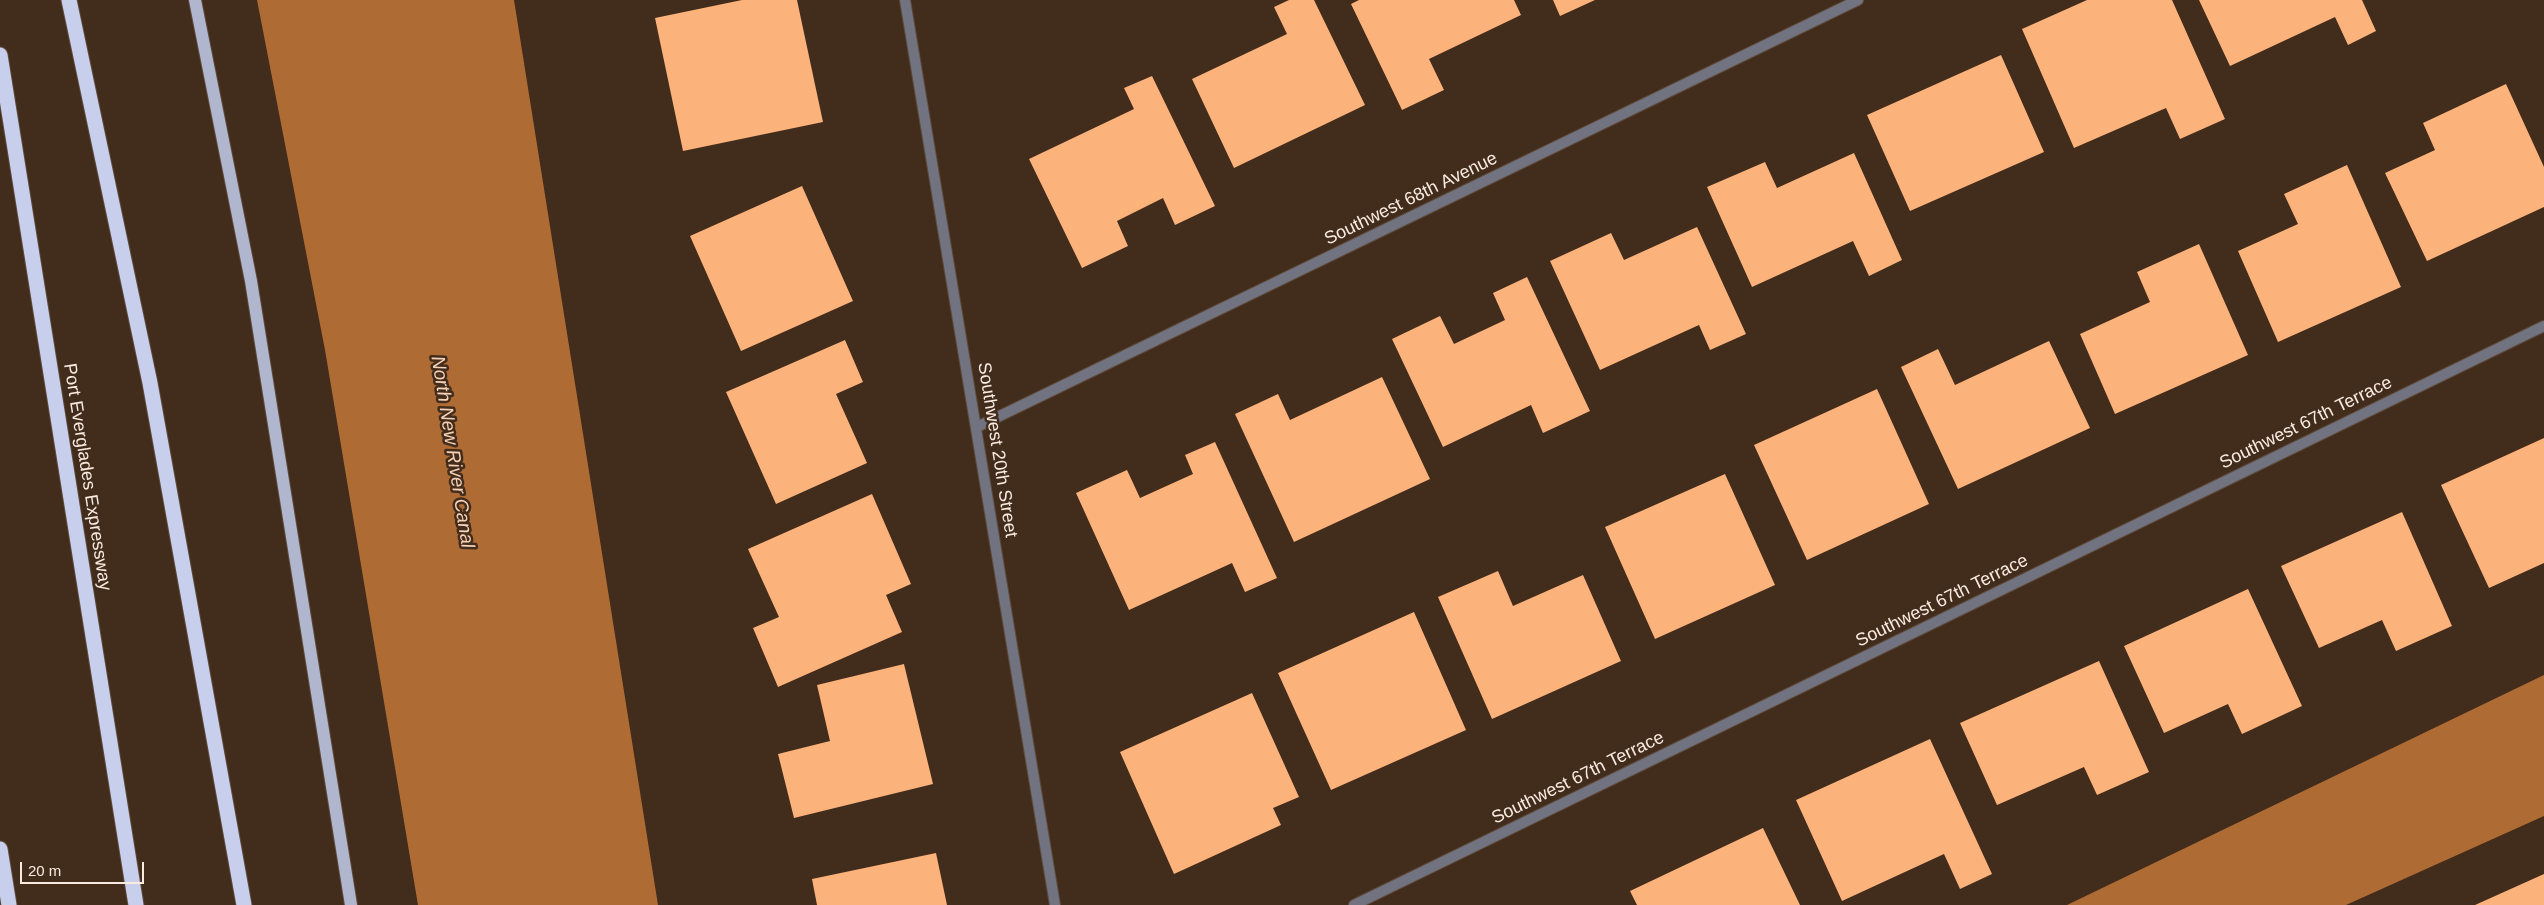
<!DOCTYPE html>
<html>
<head>
<meta charset="utf-8">
<style>
	body { margin:0 }
	#map { position:relative; width:2544px; height:905px; overflow:hidden; background:#422c1c; font-family:Helvetica,sans-serif }
	canvas { display:block }
	.scale { position:absolute; left:20px; top:862px; width:124px; height:22px; box-sizing:border-box; border:2px solid #faebe1; border-top:0; padding-left:6px; font-size:15px; line-height:18px; white-space:nowrap; color:#faebe1; -webkit-text-stroke:4px #422c1c; paint-order:stroke }
</style>
</head>
<body>
<div id="map">
<canvas width="2544" height="905"></canvas>
<div class="scale">20 m</div>
</div>
<script>
const ctx = document.querySelector('canvas').getContext('2d');
ctx.lineJoin = 'round';
function paint(path, color) {
  ctx.fillStyle = color;
  ctx.fill(path, 'evenodd');
}
function stroke(path, color, width, dash) {
  ctx.strokeStyle = color;
  ctx.lineWidth = width;
  ctx.lineCap = dash ? 'butt' : 'round';
  ctx.setLineDash(dash || []);
  ctx.stroke(path);
}
function write(font, color, halo, rows, align = 'center') {
  ctx.font = font + ' Helvetica,sans-serif';
  ctx.lineWidth = 5;
  ctx.setLineDash([]);
  ctx.textBaseline = 'middle';
  ctx.strokeStyle = halo;
  ctx.fillStyle = color;
  for (const [text, x, y, turn = 0] of rows) {
    ctx.save();
    ctx.translate(x, y);
    ctx.rotate((+turn || 0) * Math.PI / 180);
    ctx.textAlign = isNaN(turn) ? turn : align;
    if (halo) ctx.strokeText(text, 0, 0);
    ctx.fillText(text, 0, 0);
    ctx.restore();
  }
}
paint(new Path2D(`
	M257,0H514L658,905H418L325,350Z
	M2544,675V816L2346,905H2067Z`), '#af6b34');
paint(new Path2D(`
	M742,0H797L823,122L683,151L655,18Z
	M1289,0H1314L1365,105L1234,168L1192,79L1287,34L1274,7Z
	M1359,0H1514L1521,15L1429,59L1444,90L1402,110L1351,4Z
	M1553,0H1595L1560,16Z
	M2087,0H2172L2225,119L2180,139L2166,108L2074,148L2022,29Z
	M2199,0H2362L2376,31L2348,45L2335,17L2230,66Z
	M2001,55L2044,152L1910,211L1867,115Z
	M1152,76L1215,206L1175,225L1163,198L1117,221L1128,246L1082,268L1029,159L1134,109L1124,88Z
	M2506,84L2544,167V207L2427,261L2385,173L2435,150L2423,123Z
	M1854,153L1902,260L1869,276L1853,241L1752,287L1707,187L1765,162L1777,188Z
	M2347,165L2401,287L2278,342L2238,251L2298,224L2284,194Z
	M802,186L853,301L741,351L690,236Z
	M1697,227L1746,334L1710,350L1699,325L1600,370L1550,261L1611,233L1624,260Z
	M2199,244L2248,355L2115,414L2080,334L2150,302L2137,272Z
	M1527,277L1590,411L1543,433L1531,405L1443,447L1392,339L1440,316L1454,344L1505,320L1493,293Z
	M845,340L863,382L836,394L867,463L776,504L726,392Z
	M2049,341L2090,428L1958,489L1901,367L1938,349L1955,385Z
	M1382,377L1430,479L1294,542L1235,414L1278,394L1290,420Z
	M1877,389L1929,504L1807,560L1754,445Z
	M2544,438V563L2489,588L2441,485Z
	M1215,442L1277,578L1245,592L1232,563L1129,610L1076,493L1127,470L1140,498L1193,474L1185,455Z
	M1725,474L1775,585L1655,639L1605,527Z
	M872,494L911,584L886,595L902,632L778,687L753,628L779,617L748,549Z
	M2402,512L2452,626L2396,651L2382,620L2319,648L2281,566Z
	M1498,571L1513,606L1583,575L1621,661L1492,719L1438,597Z
	M2248,589L2302,706L2242,734L2228,704L2164,733L2124,646Z
	M1414,612L1466,730L1331,790L1278,673Z
	M2099,661L2149,772L2097,795L2084,767L1997,805L1960,723Z
	M904,664L933,784L794,818L778,754L830,741L817,685Z
	M1252,693L1299,797L1273,808L1281,825L1174,874L1120,752Z
	M1930,739L1992,874L1960,889L1944,854L1842,901L1796,800Z
	M1763,828L1800,905H1637L1630,891Z
	M936,853L947,905H817L812,879Z
	M2544,874V905H2475Z`), '#fcb27b');
const street = new Path2D(`
	M905,0L1055,905
	M977,427L1858,0
	M1354,905L2544,326`);
const primary = new Path2D(`
	M195,0L251,281L351,905`);
const highway = new Path2D(`
	M69,0L150,383L244,905
	M0,55L136,905
	M0,849L9,905`);
stroke(street, '#5f4b3c', 12);
stroke(primary, '#5f4b3c', 14);
stroke(highway, '#5f4b3c', 17);
stroke(street, '#717480', 10);
stroke(primary, '#b0b6ce', 12);
stroke(highway, '#c8cfed', 15);
write('18px', '#faebe1', '#422c1c', [
	["Southwest 68th Avenue",1411,199,-26],
	["Southwest 67th Terrace",2306,423,-26],
	["Southwest 20th Street",997,450,81],
	["Port Everglades Expressway",87,477,81],
	["Southwest 67th Terrace",1942,601,-26],
	["Southwest 67th Terrace",1578,778,-26]
]);
write('italic 19px', '#f7d1b6', '#422c1c', [
	["North New River Canal",452,452,81]
]);
</script>
</body>
</html>
